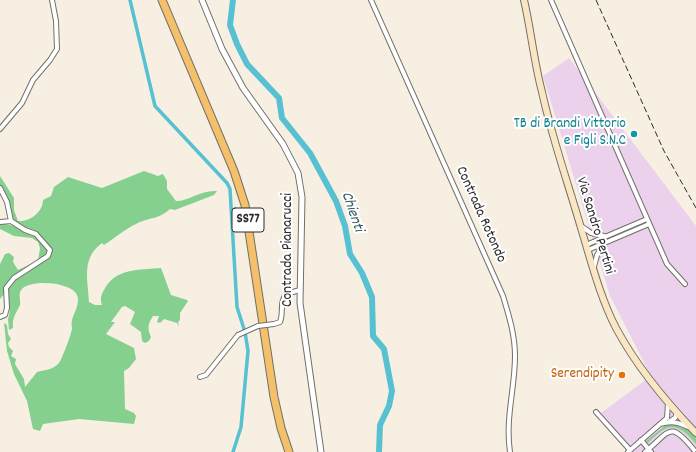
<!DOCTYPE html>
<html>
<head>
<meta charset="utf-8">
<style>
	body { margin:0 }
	canvas { display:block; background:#f7f0e2 }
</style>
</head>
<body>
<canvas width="696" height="452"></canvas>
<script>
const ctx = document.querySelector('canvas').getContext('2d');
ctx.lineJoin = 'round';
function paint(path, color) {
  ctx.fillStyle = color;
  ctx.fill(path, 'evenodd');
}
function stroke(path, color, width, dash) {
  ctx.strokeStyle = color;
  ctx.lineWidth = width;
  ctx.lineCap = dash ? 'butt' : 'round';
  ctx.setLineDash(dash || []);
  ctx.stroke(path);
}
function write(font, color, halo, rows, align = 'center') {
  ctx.font = font + ' Dekko,sans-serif';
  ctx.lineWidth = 4;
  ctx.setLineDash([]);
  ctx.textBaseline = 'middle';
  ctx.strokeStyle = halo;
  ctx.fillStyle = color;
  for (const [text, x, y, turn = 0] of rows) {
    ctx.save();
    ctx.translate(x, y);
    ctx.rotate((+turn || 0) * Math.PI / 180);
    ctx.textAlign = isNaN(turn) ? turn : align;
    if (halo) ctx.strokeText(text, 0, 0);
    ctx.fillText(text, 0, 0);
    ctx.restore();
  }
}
paint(new Path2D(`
	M569,58L696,226V452H634L601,413L651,376L610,296L543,76Z`), '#ebd1eb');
paint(new Path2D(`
	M144,171L158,176L163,174L167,181V189L176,201C189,201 200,190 217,191L214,195L175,210L170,209C158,220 149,217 136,224C125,229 115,238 104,245L102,243C81,258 88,280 89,302L95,305H102C100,299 101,295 104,290C115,268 139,270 161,268L171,295L187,300L188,301L180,313V320L178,322L179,327L177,323L164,319L160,323L157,322L159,316H153C148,324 147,328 151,337L149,341L145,343L142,341L141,332L130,324L135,312L125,306L122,307L111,322H115L106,334L134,348L136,359L129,368L124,371L125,409L134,413L136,416L134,424L79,419L43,424L40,431L33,429L27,401L14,374L7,351L4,323L7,325L8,334L11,339L8,343L9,347L13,351L11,356L16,359L15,364L24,379L25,387L37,372C44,370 53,370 59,363C62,359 71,335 72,329C72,326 71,323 72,320C74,313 78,307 78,300C78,297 77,294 75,292C66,282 29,279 21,290C18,295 21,300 20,305C16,314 12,317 13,328L9,330L8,319L10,311L7,310L5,293L0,299V264L5,254L9,253L14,257L13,262L18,270L38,261L40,248L38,242L32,238L14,236L0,229V223L15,226L8,198L0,186V176L14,198V210L18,221C30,222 43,212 43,200L51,196L54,187L68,177L102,188Z
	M667,424C679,424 687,428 696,436V444C676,421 668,423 648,443L646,441Z`), '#85d08e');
stroke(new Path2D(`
	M130,0L155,106L227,183L230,189L237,307L245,332L248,351L241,427L233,452`), '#57c1d2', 3.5);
stroke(new Path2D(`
	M233,0L230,25L237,44L247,64L279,98L282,118L310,153L336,201L345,226L350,254L362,273L372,297L373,336L384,349L392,391L389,406L380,425L379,452`), '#57c1d2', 6);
const minor = new Path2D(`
	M371,0L503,296C509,316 515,335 515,356C515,389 505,418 510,452
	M551,0L667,264L685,284
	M0,129L22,103L33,80L50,60L57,49L56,21L52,0
	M0,188L7,202L11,221
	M0,222L11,221L25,230L36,234L50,250L48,256L14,278L6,288L7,308L5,315L0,317
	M581,226L591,233L604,236
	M586,245L647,219
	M588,250L649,224
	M594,267L597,255L604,244
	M274,324L280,322C284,312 279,303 286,294L300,290
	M200,377L206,375L238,335L258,326
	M596,412L630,450
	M670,421L675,418L677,413
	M660,424C671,421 678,422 688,427
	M641,440L651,452
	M628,452L667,418L668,403
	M645,452C670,432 669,419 694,450`);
const tertiary = new Path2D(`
	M202,0L222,49L243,88L283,144L298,173L302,197L300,303L321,452`);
const secondary = new Path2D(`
	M524,0C531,30 534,62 542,92C552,138 568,183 581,228C591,261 600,297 616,328C637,367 666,402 696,433`);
const trunk = new Path2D(`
	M162,0L234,171L245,205L274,397L281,428L289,452`);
stroke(minor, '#72706b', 6);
stroke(tertiary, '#72706b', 7);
stroke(secondary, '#72706b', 8);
stroke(trunk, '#72706b', 9);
stroke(minor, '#fff', 4);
stroke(tertiary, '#fff', 5);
stroke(secondary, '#fbe6c3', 6);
stroke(trunk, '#f4c16a', 7);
stroke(new Path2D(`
	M596,0L664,151L696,208`), '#2b2b2b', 1, [6, 3]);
const minorBridge = new Path2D(`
	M258,326L274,324`);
stroke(minorBridge, '#72706b', 6, []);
stroke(minorBridge, '#fff', 4);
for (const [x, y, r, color] of [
	[634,134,4,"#0f9aa8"],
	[622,375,4,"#e8710a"]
]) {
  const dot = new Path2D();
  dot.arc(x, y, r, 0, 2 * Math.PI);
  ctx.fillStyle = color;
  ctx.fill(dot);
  stroke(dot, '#fff', 1.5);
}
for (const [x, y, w] of [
	[248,220,32]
]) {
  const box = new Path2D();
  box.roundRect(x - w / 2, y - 12, w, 24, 3);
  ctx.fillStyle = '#fff';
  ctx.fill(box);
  stroke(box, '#2b2b2b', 1);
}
write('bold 14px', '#2b2b2b', null, [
	["SS77",248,220]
]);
write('15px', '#0d838f', '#fff', [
	["TB di Brandi Vittorio",626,125],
	["e Figli S.N.C",626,142]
], 'right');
write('15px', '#2b2b2b', '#fff', [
	["Contrada Rotondo",480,215,66],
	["Via Sandro Pertini",594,226,73],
	["Contrada Pianarucci",289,250,-90]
]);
write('15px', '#c56008', '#fff', [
	["Serendipity",614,375]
], 'right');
write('italic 16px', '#3a6065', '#fff', [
	["Chienti",351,212,71]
]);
</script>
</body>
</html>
